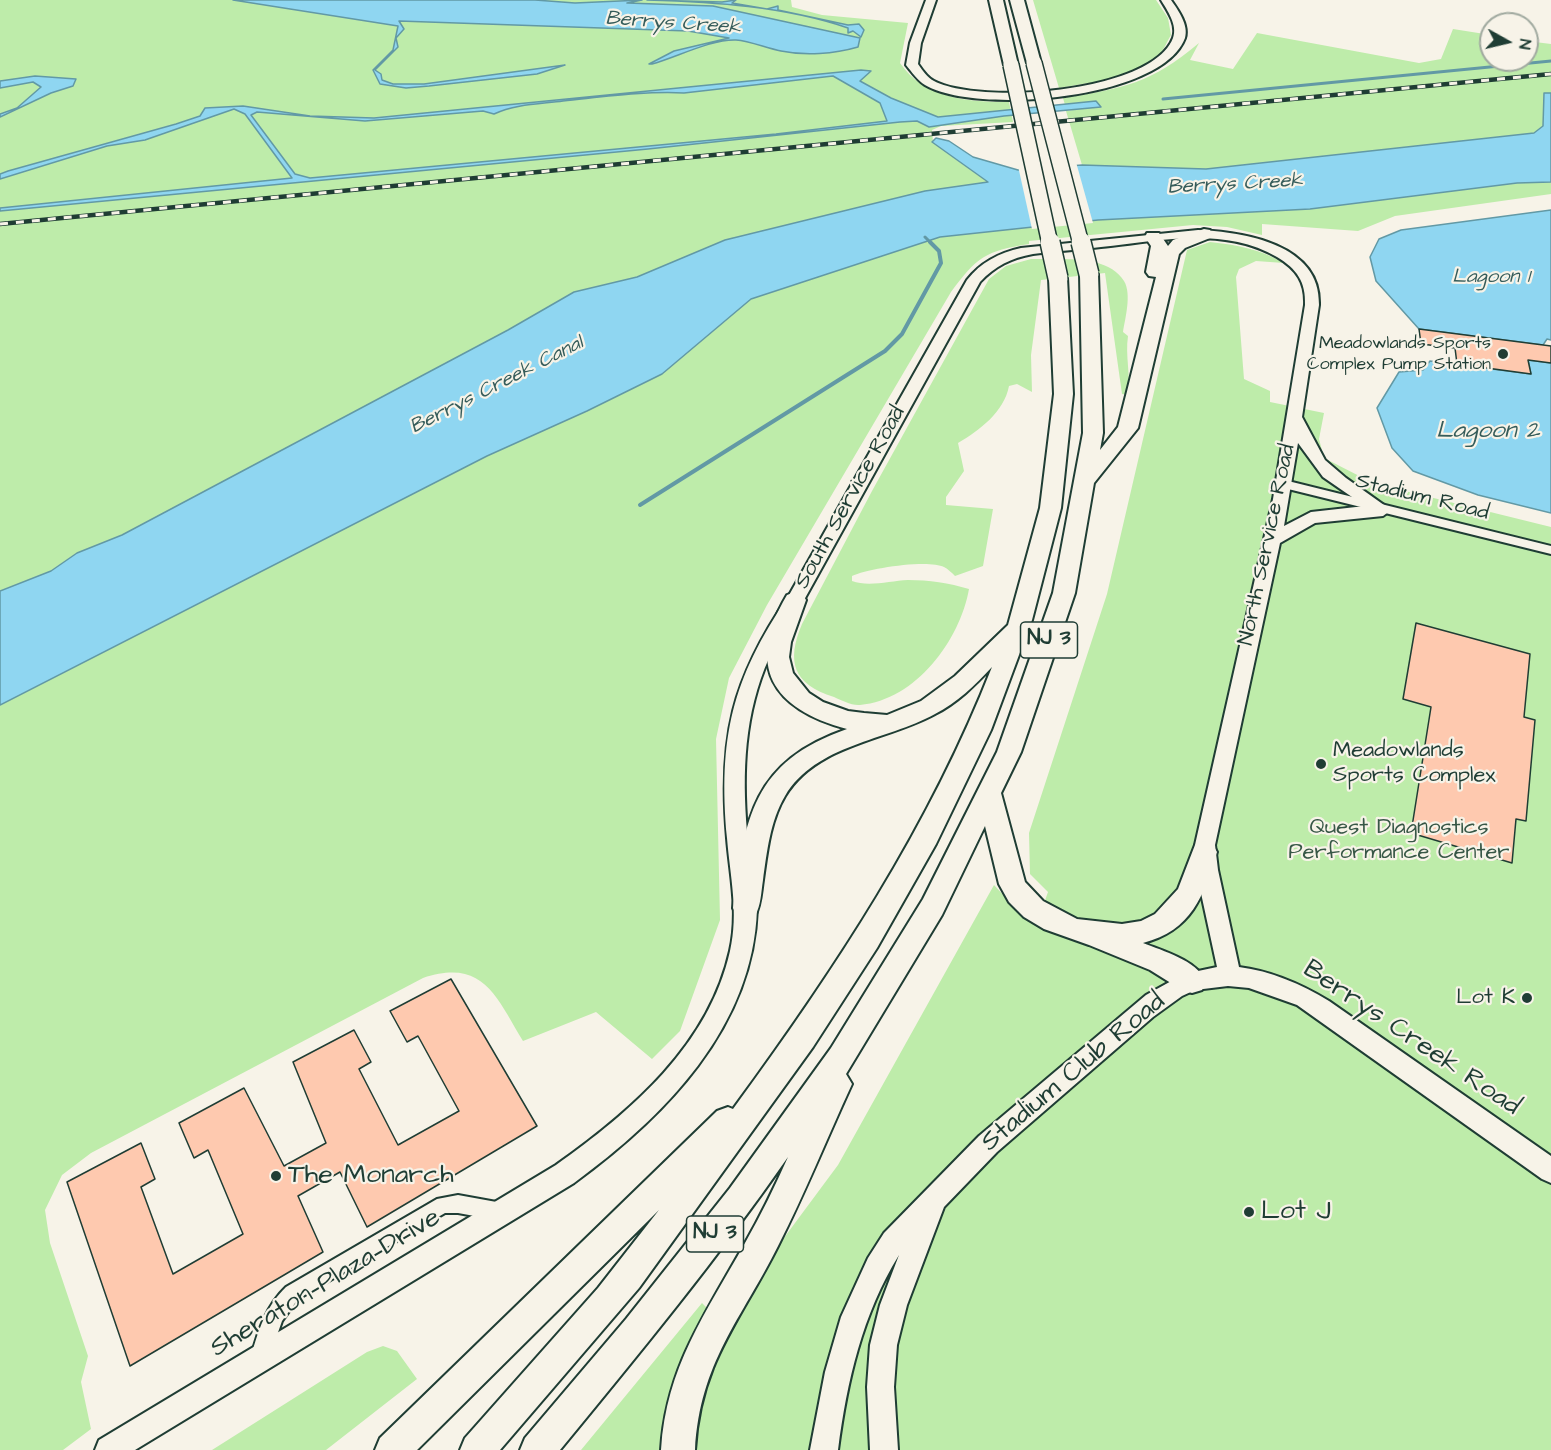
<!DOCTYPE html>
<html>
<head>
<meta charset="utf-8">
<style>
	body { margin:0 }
	#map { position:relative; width:1551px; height:1450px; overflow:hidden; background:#f7f3e8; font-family:"Architects Daughter",sans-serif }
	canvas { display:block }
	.north { position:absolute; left:1479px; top:12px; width:60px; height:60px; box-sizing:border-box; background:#f7f3e8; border:2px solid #a1aaa0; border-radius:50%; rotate:98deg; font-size:16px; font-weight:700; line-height:24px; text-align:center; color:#1f3d34 }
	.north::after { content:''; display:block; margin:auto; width:21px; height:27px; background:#1f3d34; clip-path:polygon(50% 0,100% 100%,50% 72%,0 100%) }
</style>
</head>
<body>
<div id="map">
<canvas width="1551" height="1450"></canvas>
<div class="north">N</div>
</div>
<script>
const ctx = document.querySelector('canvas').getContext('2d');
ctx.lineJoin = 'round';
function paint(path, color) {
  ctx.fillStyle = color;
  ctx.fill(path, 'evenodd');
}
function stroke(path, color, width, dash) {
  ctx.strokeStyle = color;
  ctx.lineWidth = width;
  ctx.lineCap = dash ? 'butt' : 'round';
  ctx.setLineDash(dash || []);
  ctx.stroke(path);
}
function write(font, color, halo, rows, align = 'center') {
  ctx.font = font + ' "Architects Daughter",sans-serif';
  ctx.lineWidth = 4.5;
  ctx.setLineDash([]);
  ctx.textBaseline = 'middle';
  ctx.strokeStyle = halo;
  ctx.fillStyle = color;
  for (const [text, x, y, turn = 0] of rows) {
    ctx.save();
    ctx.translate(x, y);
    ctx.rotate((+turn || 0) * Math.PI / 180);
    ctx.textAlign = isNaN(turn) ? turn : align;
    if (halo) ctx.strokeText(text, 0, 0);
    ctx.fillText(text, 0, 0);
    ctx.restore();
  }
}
paint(new Path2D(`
	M0,0H791L792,7L822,15L908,23L900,63C924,99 970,102 1009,102L1013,122L941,126L932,130L933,142L989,182L925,191L725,240L637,277L574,292L508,330L122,535L77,553L51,571L0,591Z
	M1033,0H1156L1168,18L1171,35C1167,41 1164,50 1159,55C1136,80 1090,82 1059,88Z
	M1453,29L1491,35V60H1527V41L1551,44V93H1544L1543,126L1534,133L1206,169L1082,165L1066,111L1100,106L1096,101L1065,105L1063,98C1124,88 1150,84 1199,43L1190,60L1233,69L1257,33L1419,63L1441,59Z
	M1551,182V194L1395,216L1358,231L1262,224V235L1227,227L1193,225L1029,241V244C985,251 977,257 951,292L767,605L729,678L716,739L720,920L680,1031L652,1059L596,1012L523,1041C496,997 484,958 423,978L91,1153L62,1175L45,1210L50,1243L88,1356L81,1382L91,1429L63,1450H0V705L487,456L587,411L662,374L751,299L940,237L1098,220L1310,209L1517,183Z
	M1210,242C1237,245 1260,249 1284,263L1256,261L1239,269L1236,277L1244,379L1270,391V402L1324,413L1319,439L1324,458L1373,483L1551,527V1450H581L702,1303L709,1310L683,1374L838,1165L994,885L1023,916L1037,923L1048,892L1030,874L1029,833L1107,594L1187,250Z
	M1031,259C1059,260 1107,253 1124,281C1132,294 1125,319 1123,332L1128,336C1125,356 1131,375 1128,395L1122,394L1105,273L1041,280L1031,355L1032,392L1017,384L1009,386C1004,412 980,430 958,443L964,471L946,497V505L993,509L983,566L955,576C952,573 948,569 944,567C929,559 868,568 852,576V581C868,587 890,581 908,580C929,580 949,583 969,589C960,640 916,700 860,705C852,706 841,700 834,697C793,684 786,662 802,624L872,491L989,279L1006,266Z
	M383,1346L397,1351L417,1379L326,1450H212L367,1352Z`), '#beecaa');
const water = new Path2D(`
	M233,0H535L575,3L642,0L627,3L713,6L860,38L858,47C834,54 805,56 781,51C766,48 750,41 736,40C711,39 675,58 652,64H649L674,51L729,38L688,31L399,21L404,29L396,38L398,47L375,70L381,74L382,80L393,84H424L565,65L537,74L429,86L406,88L380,84L373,70L393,50L398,26Z
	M647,0L722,2L736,0L732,3L767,9L778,6V10L848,25L859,24L864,30L861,37L853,31L848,33V28C784,6 713,2 647,0Z
	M861,70L871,71L860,81L891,98L938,117L1096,101L1101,107L1004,116L929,127L917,121L900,122L648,149L0,211V208L292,178L245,114L234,109L145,140L107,146L0,179V174L8,171L176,124L200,116L205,108L243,106L310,116L374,118ZM833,76L880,103L887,121L776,134L310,178L295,174L251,115L257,112L365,121L483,111L494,114C515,104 540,104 563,101C603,97 644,91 684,93Z
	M35,76L76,79L73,86L51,93L0,117V114L17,108L41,87L33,82L0,88V81Z
	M1544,93H1551V182L1517,183L1310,209L1098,220L940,237L751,299L662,374L587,411L487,456L0,705V591L51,571L77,553L122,535L508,330L574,292L637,277L725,240L925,191L988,182L932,142L936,138L949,141L973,157L1018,170L1082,165L1206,169L1534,133L1543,126Z
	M1551,210V340L1547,339L1543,345L1419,329L1376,281L1370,257L1379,239L1401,230Z
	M1528,360L1551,363V513L1478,495L1413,471L1392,448L1377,408L1399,372L1423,370L1430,361L1531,374Z`);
paint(water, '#8fd6f1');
stroke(water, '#6299a5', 1.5);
paint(new Path2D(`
	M1076,162L1093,223L1032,229L1018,166Z`), '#f7f3e8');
stroke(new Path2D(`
	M1163,99L1551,61
	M925,237L932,244`), '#6299a5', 3);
stroke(new Path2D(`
	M640,505L885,351L902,334L941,263L939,251L930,242`), '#6299a5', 4);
const building = new Path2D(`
	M1419,329L1551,346V363L1528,360L1531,374L1457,364L1455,348L1421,344Z
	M1416,623L1530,654L1524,717L1535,720L1526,821L1516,819L1512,863L1411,833L1431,707L1403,699Z
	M451,979L537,1126L367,1227L340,1172L298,1196L323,1252L130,1366L67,1182L141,1143L155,1179L141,1187L173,1274L243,1234L208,1150L194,1158L179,1123L244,1088L284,1166L326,1143L293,1062L354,1030L371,1062L359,1069L398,1145L459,1111L418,1036L407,1042L390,1011Z`);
paint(building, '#fec9af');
stroke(building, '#1f3d34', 1.5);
const street = new Path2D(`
	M1284,480L1551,546V554L1280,487L1278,484Z
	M458,1195L502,1203L508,1206L511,1212L508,1218L502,1221L458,1213H445L298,1299L282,1321L267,1364L260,1366L253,1364L251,1357C258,1331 266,1306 286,1287L437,1199Z`);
const secondary = new Path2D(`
	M926,0H936L921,43L918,64C922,70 928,78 934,81C980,105 1152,93 1173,38C1178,25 1167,10 1161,0H1171C1178,10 1189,25 1185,38C1162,100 975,115 925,85C918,81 911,71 906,65L910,43Z
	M1198,230C1244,232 1321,244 1319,305L1302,417L1325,460L1346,478L1391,510L1383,516L1315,523L1280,543L1215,845L1218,870L1239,967C1271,971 1301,984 1329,1001L1551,1156V1183L1542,1179L1297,1005L1249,988L1228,986L1195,990L1182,996L1153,1017L997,1152L944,1207L907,1305L897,1345L894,1387L898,1450H870L867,1387L870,1345L880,1305L899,1255C862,1315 847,1381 838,1450H810L825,1372L841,1317L868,1258L884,1233L979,1136L1146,995L1184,974L1217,967L1196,870L1195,845L1273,499L1305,305C1306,282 1297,269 1277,257C1223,226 1160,241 1101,247C1078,250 1055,251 1033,254C1011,258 995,266 980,282L804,600C792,620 778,638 769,658C744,714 742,772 747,832C749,858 758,883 757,909C753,1028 664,1117 574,1183L135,1450H95L99,1440L556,1165C631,1112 709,1045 730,951C739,912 730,876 727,838C718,738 732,679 788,597L967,280C981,262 999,253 1021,248ZM1298,443L1323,477L1365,506L1311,512L1284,526Z`);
const highway = new Path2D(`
	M989,0H1003L1018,65L1016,68L1011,69L1004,65Z
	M1010,0H1024L1041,63L1039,66H1029L1027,63Z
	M1204,229L1210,230L1212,234L1210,238L1185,248L1179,254L1138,428L1094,483L1075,593L1021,752L1001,793L1025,882L1043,901L1077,919L1122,924L1141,921L1155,914L1178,889L1195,845L1204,841L1213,845L1217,852C1203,897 1192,930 1143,943C1163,951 1196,960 1206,981L1202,990L1192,993L1182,990L1150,970L1089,945L1044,929L1024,917L1009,902L999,884L985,826L942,915L846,1074L852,1084C827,1138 805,1193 778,1246C741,1320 700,1362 695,1450H661C666,1367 706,1313 745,1243C761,1215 775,1186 788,1157C717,1259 639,1354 560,1450H520L525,1438L626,1319L730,1188L831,1048L923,899L997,752L1053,593L1083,433L1080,274L1089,269L1098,274L1103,433L1100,450L1118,427L1156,277L1149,276L1146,272L1151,246L1145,237L1147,233H1159L1168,246L1173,240Z
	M1058,273L1067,278L1073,394L1061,508L1032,620L991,730L936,844L877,948L813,1047L639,1288L500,1450H460L465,1438L598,1288L659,1210L417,1450H375L380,1438L717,1111L728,1107L733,1109C835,970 929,828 992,667C975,685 957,703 935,714C886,741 816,744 785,796C770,821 767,852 763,880C761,893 761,905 755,916L746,919L737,916L733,908C745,818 752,762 847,729C772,709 745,666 787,595L795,592L803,595L806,600L791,642L789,657L793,673L809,693L823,702L848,711L864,713L887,715L921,701L955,676L1008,625L1040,508L1054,394L1049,278Z`);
stroke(street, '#1f3d34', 4);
stroke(secondary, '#1f3d34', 4);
stroke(highway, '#1f3d34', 4);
paint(street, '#f7f3e8');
paint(secondary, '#f7f3e8');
paint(highway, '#f7f3e8');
const rail = new Path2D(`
	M0,224L1551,74`);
stroke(rail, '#1f3d34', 4.5);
stroke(rail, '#f7f3e8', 3, [8]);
const highwayBridgeFar1 = new Path2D(`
	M1034,63L1081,244
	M1011,65L1050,244`);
const highwayBridge = new Path2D(`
	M1050,242L1058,278
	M1081,242L1089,274`);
stroke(highwayBridgeFar1, '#1f3d34', 18, []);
stroke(highwayBridge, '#1f3d34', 22, []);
stroke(highwayBridgeFar1, '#f7f3e8', 15);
stroke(highwayBridge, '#f7f3e8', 19);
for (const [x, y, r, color] of [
	[1503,354,6,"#1f3d34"],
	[1321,764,6,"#1f3d34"],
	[1527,998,6,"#1f3d34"],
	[276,1176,6,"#1f3d34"],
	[1249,1212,6,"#1f3d34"]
]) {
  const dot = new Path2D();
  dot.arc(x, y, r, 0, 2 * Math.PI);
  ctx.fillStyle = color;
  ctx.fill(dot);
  stroke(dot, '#f7f3e8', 2);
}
write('18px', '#1f3d34', '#f7f3e8', [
	["Meadowlands Sports",1491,344],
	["Complex Pump Station",1491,365]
], 'right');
write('italic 20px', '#355c5a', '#f7f3e8', [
	["Berrys Creek",673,24,4],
	["Berrys Creek",1235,185,-3],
	["Lagoon 1",1491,278],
	["Berrys Creek Canal",497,386,-27]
]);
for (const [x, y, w] of [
	[1049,640,57],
	[715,1234,57]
]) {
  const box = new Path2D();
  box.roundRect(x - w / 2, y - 18, w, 36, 4.5);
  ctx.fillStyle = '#f7f3e8';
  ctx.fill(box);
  stroke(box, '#1f3d34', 1.5);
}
write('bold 21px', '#1f3d34', null, [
	["NJ 3",1049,640],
	["NJ 3",715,1234]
]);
write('22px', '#1f3d34', '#f7f3e8', [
	["South Service Road",851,498,-61],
	["Stadium Road",1422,498,14],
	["North Service Road",1268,545,-78]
]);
write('22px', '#1f3d34', '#f7f3e8', [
	["Meadowlands",1333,751],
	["Sports Complex",1333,776],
	["Lot K",1515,998,"right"]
], 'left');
write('22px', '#375746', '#f7f3e8', [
	["Quest Diagnostics",1399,828],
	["Performance Center",1399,853]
]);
write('italic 24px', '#355c5a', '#f7f3e8', [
	["Lagoon 2",1488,432]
]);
write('27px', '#1f3d34', '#f7f3e8', [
	["Berrys Creek Road",1411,1039,34],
	["Stadium Club Road",1074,1073,-40],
	["Sheraton Plaza Drive",326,1284,-31]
]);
write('27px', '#1f3d34', '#f7f3e8', [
	["The Monarch",288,1176],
	["Lot J",1261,1212]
], 'left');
</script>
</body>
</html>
